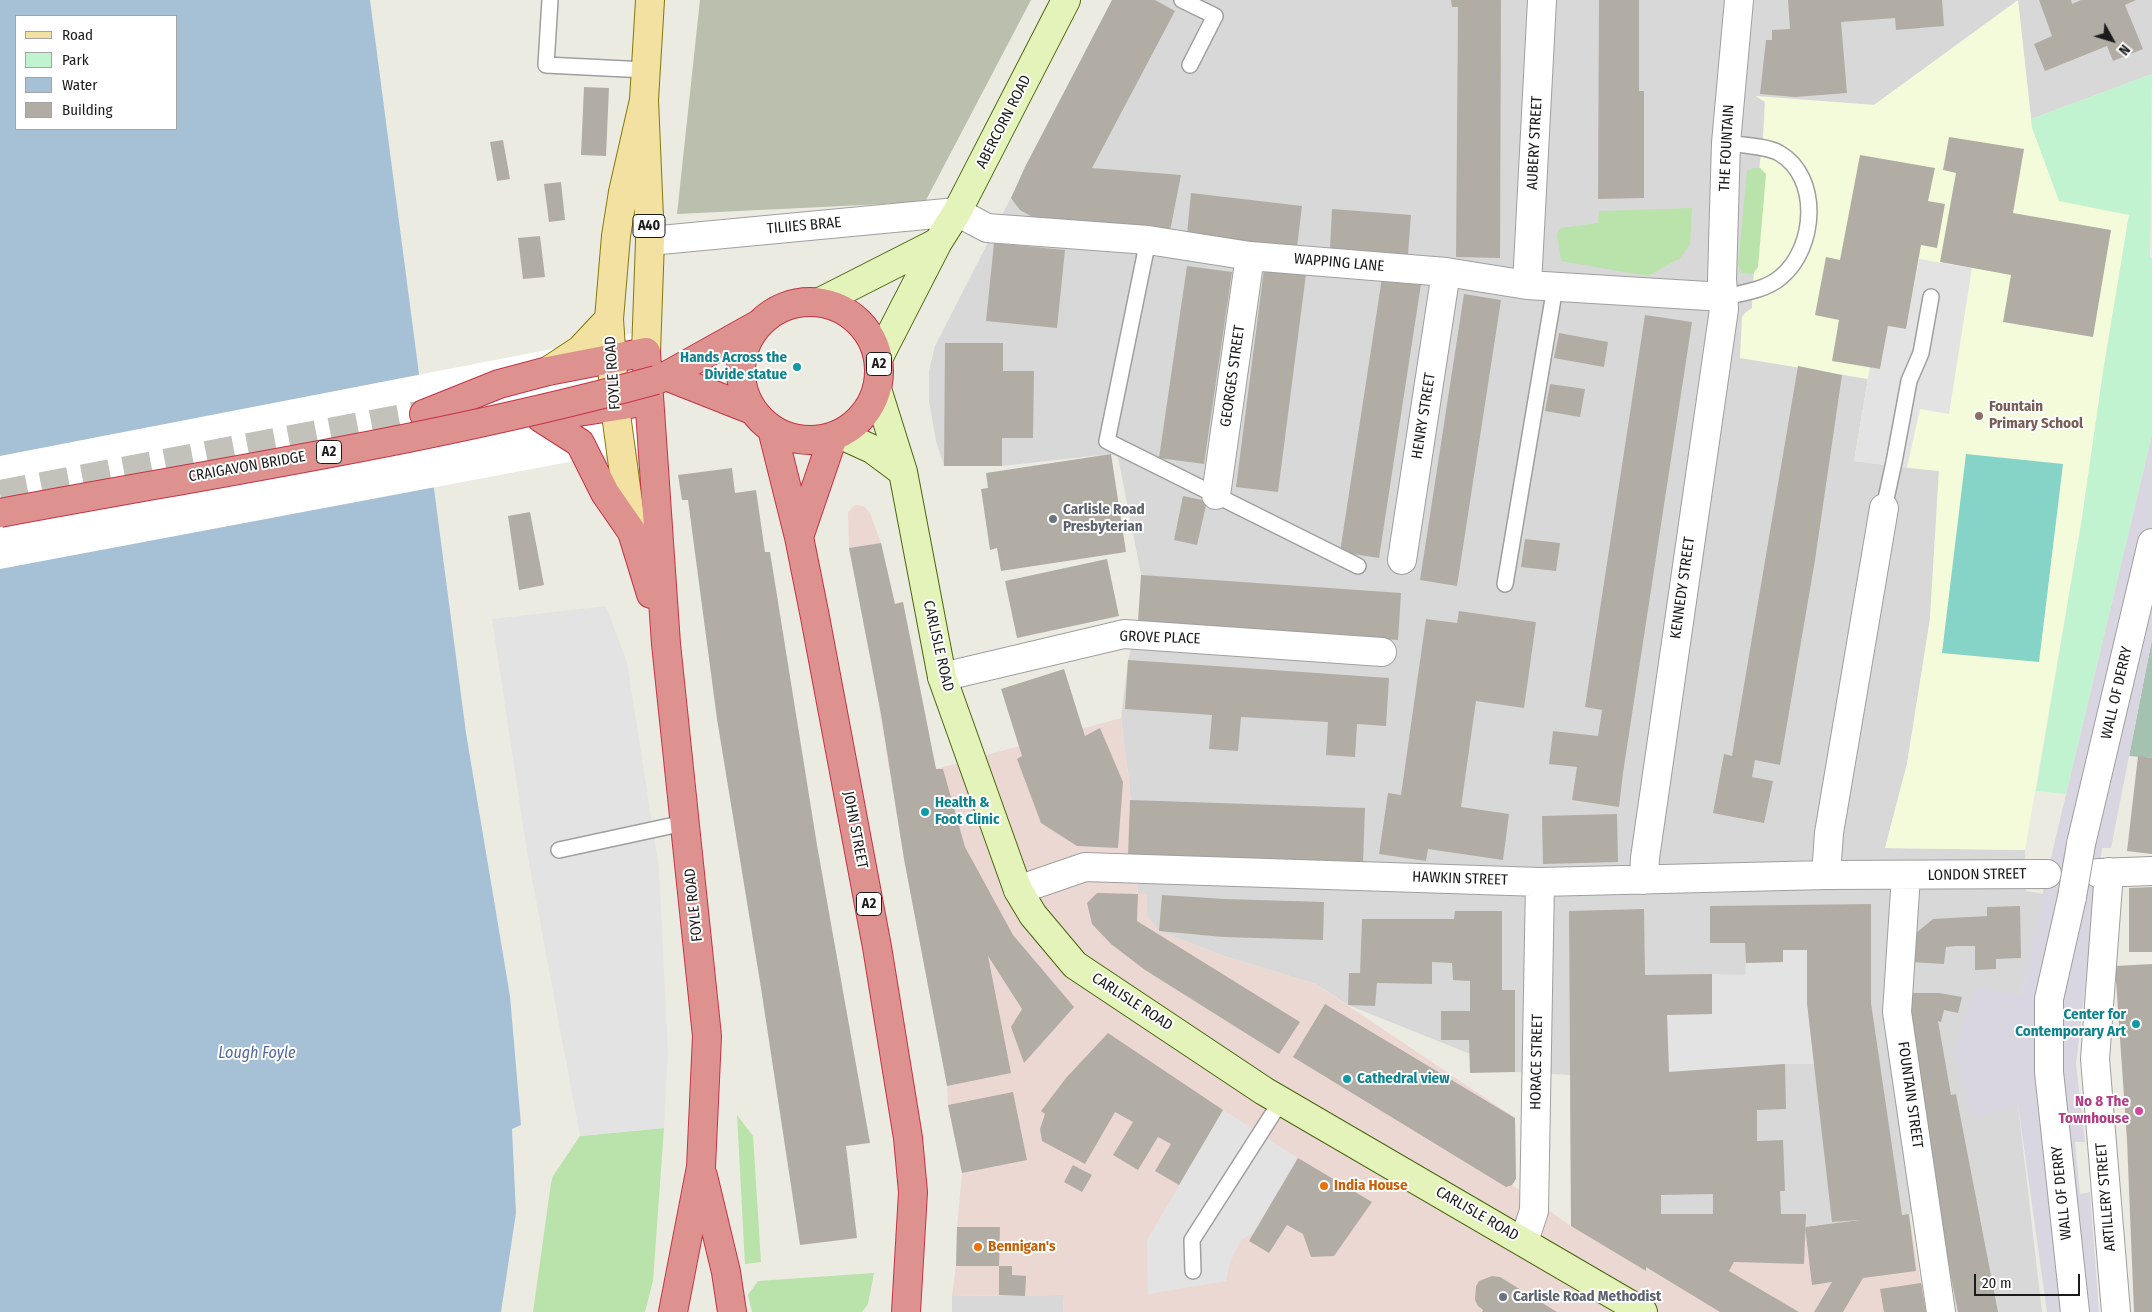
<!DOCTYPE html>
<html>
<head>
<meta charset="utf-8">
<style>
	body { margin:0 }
	#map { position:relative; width:2152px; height:1312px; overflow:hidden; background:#ecebe2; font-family:"Fira Sans Condensed",sans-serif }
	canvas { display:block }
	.legend { position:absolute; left:15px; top:15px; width:162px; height:115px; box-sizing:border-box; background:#fff; border:1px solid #a4a4a4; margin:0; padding:6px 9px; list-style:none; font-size:15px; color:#1b1b1b }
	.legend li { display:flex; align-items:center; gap:10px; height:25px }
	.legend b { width:25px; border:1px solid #a4a4a4 }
	.north { position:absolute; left:2087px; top:15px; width:50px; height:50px; -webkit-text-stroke:4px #fff; paint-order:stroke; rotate:129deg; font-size:14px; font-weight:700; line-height:20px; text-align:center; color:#1b1b1b }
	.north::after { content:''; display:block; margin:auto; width:18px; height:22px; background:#1b1b1b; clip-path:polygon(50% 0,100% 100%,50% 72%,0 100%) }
	.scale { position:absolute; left:1974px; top:1274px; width:106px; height:22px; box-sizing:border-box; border:2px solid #1b1b1b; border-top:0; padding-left:6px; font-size:15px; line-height:18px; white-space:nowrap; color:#1b1b1b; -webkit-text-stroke:4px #fff; paint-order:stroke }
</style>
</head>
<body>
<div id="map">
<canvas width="2152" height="1312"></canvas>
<ul class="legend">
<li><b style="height:6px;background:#f2e1a0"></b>Road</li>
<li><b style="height:14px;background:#c1f3d0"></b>Park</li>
<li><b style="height:14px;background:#a6c0d6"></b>Water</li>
<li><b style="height:14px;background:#b1ada5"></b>Building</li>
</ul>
<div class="north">N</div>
<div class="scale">20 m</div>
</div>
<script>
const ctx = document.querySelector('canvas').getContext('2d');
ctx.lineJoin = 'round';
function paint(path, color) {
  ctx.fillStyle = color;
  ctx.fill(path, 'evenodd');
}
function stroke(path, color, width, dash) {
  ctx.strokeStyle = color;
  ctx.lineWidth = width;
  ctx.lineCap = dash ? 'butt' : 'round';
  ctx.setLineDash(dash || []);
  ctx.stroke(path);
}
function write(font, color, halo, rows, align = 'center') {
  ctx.font = font + ' "Fira Sans Condensed",sans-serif';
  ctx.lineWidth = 4;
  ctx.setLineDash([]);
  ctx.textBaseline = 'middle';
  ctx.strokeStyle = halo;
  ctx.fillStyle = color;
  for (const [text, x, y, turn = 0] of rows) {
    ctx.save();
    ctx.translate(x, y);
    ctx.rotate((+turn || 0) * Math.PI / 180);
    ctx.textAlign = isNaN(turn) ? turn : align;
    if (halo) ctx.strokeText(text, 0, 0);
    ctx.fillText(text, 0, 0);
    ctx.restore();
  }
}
paint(new Path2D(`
	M1112,0H2152V74L2031,119L2018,1L1874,105L1757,97L1765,101L1752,308L1798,366L1868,379L1907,468L1939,471L1930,619L1907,764L1885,848L2025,850L2026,891L2044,894L2021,995L2018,1105L2042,1312H1957L1937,1207L1909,1214L1787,1229L1571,1226L1570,1075L1515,1072L1348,1005L1316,984L1224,956L1159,931L1147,916L1138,894L1129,781L1121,718L1128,660L1138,622L1141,575L1118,457L1111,454L1002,466H944L936,441L929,401V371L935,346Z
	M1064,1295L1063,1312H952V1296Z`), '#d9d8d8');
paint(new Path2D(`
	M855,505L864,506L870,513L881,543L895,603L903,602L936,769L1121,718L1129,781L1138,894H1147V916L1159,931L1224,956L1316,984L1515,1118L1516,1179L1512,1185L1571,1226L1787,1229L1909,1214L1926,1312H1063L1064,1295L952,1296L956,1266L957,1227L962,1173L948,1105L947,1085L904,859L872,665L849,548L848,512Z`), '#ecd8d2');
paint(new Path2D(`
	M2018,0L2032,128L2129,215L2103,372L2082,518L2025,850L1885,848L1907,764L1930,619L1939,471L1854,461L1868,379L1740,358L1742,317L1746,312L1752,308L1759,170L1764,129L1765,102L1756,96L1874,105Z`), '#f4fbdb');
paint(new Path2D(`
	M700,0H1031L925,202L677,214Z`), '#bbbfae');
paint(new Path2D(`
	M1753,168H1760L1766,174L1758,267L1753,274L1742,273L1738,265L1747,171Z
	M1692,208L1690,244L1680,258L1648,276L1561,261L1557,234L1561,228L1598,223L1599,211Z
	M737,1115L753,1136L761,1262L745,1264Z
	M664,1128L653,1281L645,1312H533L551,1183L553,1176L580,1136Z
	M874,1273L868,1304L862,1312H752L748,1295L758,1281Z`), '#bae2ab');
paint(new Path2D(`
	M2152,639V758L2129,756Z`), '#a5c2b0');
paint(new Path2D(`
	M2152,74L2150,257L2152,258V435L2066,794L2036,791L2082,518L2103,372L2129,215L2059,201L2032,128L2031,119Z`), '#c1f3d0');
paint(new Path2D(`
	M1966,454L2063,464L2039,662L1942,653Z`), '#86d4c7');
paint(new Path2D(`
	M1919,259L1972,268L1949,414L1920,409L1907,468L1854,461L1870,367L1880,369L1888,326L1906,329Z
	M606,606L627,662L659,868L668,1052L664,1128L580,1136L527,852L492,619Z
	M1783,950H1807V1003L1814,1064H1785L1669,1072L1667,1015L1712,1014V974L1745,975L1746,963L1782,962Z
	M1223,1110L1298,1158L1253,1233L1241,1240L1230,1262L1226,1281L1148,1294L1147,1240Z`), '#e3e3e3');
paint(new Path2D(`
	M2152,435V639L2111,848H2102L2076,1064L2085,1142H2075L2080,1194L2090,1192L2099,1312H2047L2018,1105L1974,1118L1954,1053L1975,988L2021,995L2047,874Z`), '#d9d6e1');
paint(new Path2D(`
	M0,0H370L466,733L510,996L521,1125L512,1129L516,1213L501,1312H0ZM16,16H176V129H16Z`), '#a6c0d6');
paint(new Path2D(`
	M655,329L659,445L0,569V456Z`), '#fff');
paint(new Path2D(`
	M1112,0H1155L1175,11L1092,168L1181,175L1170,231L1036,219L1020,210L1011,198L1025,167Z
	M1451,0H1501L1500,258L1456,257L1458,7H1452Z
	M1599,0H1639V91H1644V198L1598,199Z
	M1788,0H1942L1944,26L1896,30L1895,18L1841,22L1847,93L1795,97L1760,94L1766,40H1772V30L1790,29Z
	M2039,0H2071L2072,4L2081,0H2136L2125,5L2143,49L2113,61L2107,46L2045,71L2034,44L2052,36Z
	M584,87L609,88L606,156L581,155Z
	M1949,137L2024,149L2013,213L2111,230L2093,337L2003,322L2011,275L1940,262L1956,173L1943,170Z
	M503,140L510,179L497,181L490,142Z
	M1860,155L1935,168L1928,201L1945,204L1937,248L1921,245L1906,329L1888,326L1880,369L1832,361L1839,320L1815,315L1826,257L1840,260Z
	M561,182L565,220L549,222L544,184Z
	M1191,193L1302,206L1297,247L1187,234Z
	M1332,209L1411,215L1408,254L1330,249Z
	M540,236L545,277L523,279L518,238Z
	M994,243L1065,250L1057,328L986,321Z
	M1187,266L1232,272L1204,464L1159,458Z
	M1264,269L1306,274L1278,492L1236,487Z
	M1382,278L1421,284L1379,558L1340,552Z
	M1464,294L1501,300L1457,586L1420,580Z
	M1645,315L1692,322L1623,773L1619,807L1572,800L1577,767L1549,764L1553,731L1598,736L1602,710L1585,707Z
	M1559,333L1608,342L1604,367L1554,358Z
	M945,343H1003V371H1034L1033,438H1002V466H944Z
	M1798,366L1842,375L1815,560L1780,765L1755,760L1752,777L1773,781L1764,823L1713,813L1724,754L1732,756Z
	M1550,384L1585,389L1580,417L1545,411Z
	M1111,454L1126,552L1001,571L997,548L990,550L981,489L988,488L986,473Z
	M732,468L735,493L756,490L765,552H770L817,845L870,1143L846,1146L857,1238L800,1245L761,988L717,719L688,500H682L678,475Z
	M1183,496L1207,501L1197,545L1174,540Z
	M530,512L544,585L519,590L508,516Z
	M1525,539L1560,543L1556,571L1521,567Z
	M881,543L895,604L903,602L936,769H943L965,847L1013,935L1074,1007L1024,1063L1011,1027L1022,1009L988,956L1011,1073L947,1086L904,859L881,714L849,548Z
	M1107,559L1119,616L1017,638L1005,581Z
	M1141,575L1401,593L1398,640L1138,622Z
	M1459,611L1536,622L1524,708L1476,701L1461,807L1509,814L1503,860L1428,849L1426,861L1379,854L1388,793L1401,795L1426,619L1457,623Z
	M1128,660L1389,678L1386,726L1357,724L1355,757L1326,755L1328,722L1241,717L1238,751L1209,749L1212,715L1125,709Z
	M1064,669L1085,736L1100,728L1123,782L1118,848L1077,846L1041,823L1017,759L1022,756L1001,689Z
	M2138,756L2152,758V854L2127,851Z
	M1130,800L1365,808L1363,863L1128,855Z
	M1617,814L1618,862L1543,864L1542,816Z
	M2152,887V952H2129V888Z
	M1097,893L1138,894L1137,921L1300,1022L1279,1054L1145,970L1111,944L1092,924L1087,903Z
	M1162,895L1225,899L1324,902L1323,940L1223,937L1159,931Z
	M1871,904V1003L1902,1215L1909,1214L1916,1271L1863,1278L1843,1312H1814L1832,1282L1812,1285L1805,1227L1860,1220L1832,1222L1807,1003V950H1783V962L1746,963L1745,943H1710V906Z
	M2020,906L2021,958L1996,959V969L1975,970V946H1956L1946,947L1944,964L1910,962L1916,933L1933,919L1987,916V907Z
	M1644,909L1645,975L1712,974V1014L1667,1015L1669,1072L1785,1064L1786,1109L1757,1110V1141L1783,1140L1785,1191H1780L1781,1214H1806L1804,1264L1734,1262L1729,1271L1799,1312H1720L1646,1267V1271L1571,1226L1569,911ZM1713,1194V1214H1661V1195Z
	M1455,911H1502V990H1515V1072L1470,1073L1469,1040H1441V1011H1470V981L1453,980L1452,963L1432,962V984L1377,983L1375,1006L1348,1005L1349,973H1360L1362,919H1454Z
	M2152,964V1312H2134L2127,1140L2115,966Z
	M1905,993H1939L1962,997L1958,1013L1944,1010L1941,1022L1938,1021L1951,1095L1956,1094L1998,1312H1958L1937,1207Z
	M1325,1004L1515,1118L1516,1179L1512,1185L1506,1187L1293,1057Z
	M1108,1033L1223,1110L1179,1185L1155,1171L1171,1144L1158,1137L1138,1170L1113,1155L1133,1122L1115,1112L1085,1164L1042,1141L1040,1129L1045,1114L1041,1111L1066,1078Z
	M1013,1092L1027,1160L962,1173L948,1105Z
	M1298,1158L1372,1202L1334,1256L1311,1257L1303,1234L1287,1225L1269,1253L1249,1241Z
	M1073,1165L1092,1175L1082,1192L1064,1182Z
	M957,1227H1000L999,1266H956Z
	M999,1266H1012V1275L1026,1276L1025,1296L999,1295Z
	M1492,1276L1500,1277L1557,1312H1482L1483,1310L1478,1306L1475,1300L1476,1286L1479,1281Z
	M1921,1283L1926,1312H1884L1880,1289Z`), '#b1ada5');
stroke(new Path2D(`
	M0,494L424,414`), '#c2c1ba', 28, [28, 14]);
const lane = new Path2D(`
	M550,0L546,65L646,70
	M1182,0L1215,16L1190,65
	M1148,240L1107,441L1358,566
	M1724,297C1743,293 1766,290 1781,277C1816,248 1821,177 1779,153C1767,146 1740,145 1726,143
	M1884,508L1894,462L1909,381L1921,353L1931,297
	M1505,584L1555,287
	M559,850L684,823
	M1193,1271L1192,1240L1281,1101`);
const street = new Path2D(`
	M650,241L957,212L987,228L1148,240L1250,256L1446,272L1527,285L1724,297
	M1527,285L1542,0
	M1216,495L1250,256
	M1402,560L1446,272
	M942,677L1124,634L1382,652
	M2081,844L2152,543
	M2109,872L2095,1059L2116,1312
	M2098,873L2152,871
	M1826,875L1829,833L1884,508
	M1906,876L1897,1012L1941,1312
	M1644,880L1645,858L1724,309L1722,279L1726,143L1739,0
	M1018,890L1085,867L1540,882L1826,875L2047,874
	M2072,897L2049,999V1072L2075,1312
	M1524,1241L1534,1211L1540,882`);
const secondary = new Path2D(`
	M820,302L938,242
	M879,357L938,242L957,212L1066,0
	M877,389L903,472L942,677L1018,890L1033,915L1075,965L1264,1091L1643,1312
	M839,434L872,449L903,472`);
const primary = new Path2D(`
	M646,352L650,241L644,100L650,0
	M548,371L580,350L609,319
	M632,532L615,407L609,319L616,236L623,192L644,100`);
const highway = new Path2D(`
	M741 371a69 69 0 1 1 138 0a69 69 0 1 1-138 0Z
	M666,376L752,410
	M656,380L666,376L759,324
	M424,414L499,384L548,371L646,352L666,644L707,1036L701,1167L673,1312
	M559,415L649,401
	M541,418L580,443L605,493L632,532L651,594
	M772,429L799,537L815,617L877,947L908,1138L913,1192L906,1312
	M799,537L833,437
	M703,1176L726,1272L732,1312`);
stroke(lane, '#9f9f9f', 18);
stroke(street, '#9f9f9f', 30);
stroke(secondary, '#49660e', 30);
stroke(primary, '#85780d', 30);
stroke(highway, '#c53345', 30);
stroke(lane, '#fff', 15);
stroke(street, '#fff', 28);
stroke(secondary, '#e3f3b9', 28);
stroke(primary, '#f2e1a0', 28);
stroke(highway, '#dd928f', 28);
const streetBridge = new Path2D(`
	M2072,897L2081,844`);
const highwayBridge = new Path2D(`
	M0,513C219,472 441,439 656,380`);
stroke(streetBridge, '#9f9f9f', 30, []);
stroke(highwayBridge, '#c53345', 30, []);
stroke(streetBridge, '#fff', 28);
stroke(highwayBridge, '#dd928f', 28);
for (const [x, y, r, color] of [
	[797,367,5,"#0f9aa8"],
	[1979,416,5,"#8d6e63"],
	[1053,519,5,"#6b7280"],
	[925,812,5,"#0f9aa8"],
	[2136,1024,5,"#0f9aa8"],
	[1347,1079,5,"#0f9aa8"],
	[2139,1111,5,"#d1479c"],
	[1324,1186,5,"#e8710a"],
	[978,1247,5,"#e8710a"],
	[1503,1297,5,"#6b7280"]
]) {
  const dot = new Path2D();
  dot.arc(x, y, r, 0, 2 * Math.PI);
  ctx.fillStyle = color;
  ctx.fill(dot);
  stroke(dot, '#fff', 2);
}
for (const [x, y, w] of [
	[649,226,32],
	[879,364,25],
	[329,452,25],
	[869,904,25]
]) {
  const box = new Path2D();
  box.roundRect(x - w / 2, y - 11.5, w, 23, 4);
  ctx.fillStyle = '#fff';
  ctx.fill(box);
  stroke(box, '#1b1b1b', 1);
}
write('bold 14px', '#1b1b1b', null, [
	["A40",649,226],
	["A2",879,364],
	["A2",329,452],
	["A2",869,904]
]);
write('15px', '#1b1b1b', '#fff', [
	["ABERCORN ROAD",1004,122,-63],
	["AUBERY STREET",1535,143,-87],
	["THE FOUNTAIN",1727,148,-87],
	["TILIIES BRAE",804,226,-5],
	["WAPPING LANE",1339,263,5],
	["FOYLE ROAD",613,373,-94],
	["GEORGES STREET",1233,376,-82],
	["HENRY STREET",1424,416,-81],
	["CRAIGAVON BRIDGE",247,467,-10],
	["KENNEDY STREET",1683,588,-82],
	["GROVE PLACE",1160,638,2],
	["CARLISLE ROAD",938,646,77],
	["WALL OF DERRY",2117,693,-77],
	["JOHN STREET",855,830,79],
	["LONDON STREET",1977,875,-1],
	["HAWKIN STREET",1460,879,2],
	["FOYLE ROAD",694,905,-96],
	["CARLISLE ROAD",1132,1002,33],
	["HORACE STREET",1537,1062,-89],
	["FOUNTAIN STREET",1910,1095,82],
	["WALL OF DERRY",2062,1193,-96],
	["ARTILLERY STREET",2106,1197,-95],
	["CARLISLE ROAD",1477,1214,30]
]);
write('bold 15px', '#0d838f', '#fff', [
	["Hands Across the",787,358],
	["Divide statue",787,375],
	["Health &",935,803,"left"],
	["Foot Clinic",935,820,"left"],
	["Center for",2126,1015],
	["Contemporary Art",2126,1032],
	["Cathedral view",1357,1079,"left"]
], 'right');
write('bold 15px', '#785e54', '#fff', [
	["Fountain",1989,407],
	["Primary School",1989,424]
], 'left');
write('bold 15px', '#5b616d', '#fff', [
	["Carlisle Road",1063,510],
	["Presbyterian",1063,527],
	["Carlisle Road Methodist",1513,1297]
], 'left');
write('bold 15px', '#b23c85', '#fff', [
	["No 8 The",2129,1102],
	["Townhouse",2129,1119]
], 'right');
write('bold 15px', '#c56008', '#fff', [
	["India House",1334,1186],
	["Bennigan's",988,1247]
], 'left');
write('italic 16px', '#5168a1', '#fff', [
	["Lough Foyle",257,1054]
]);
</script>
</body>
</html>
